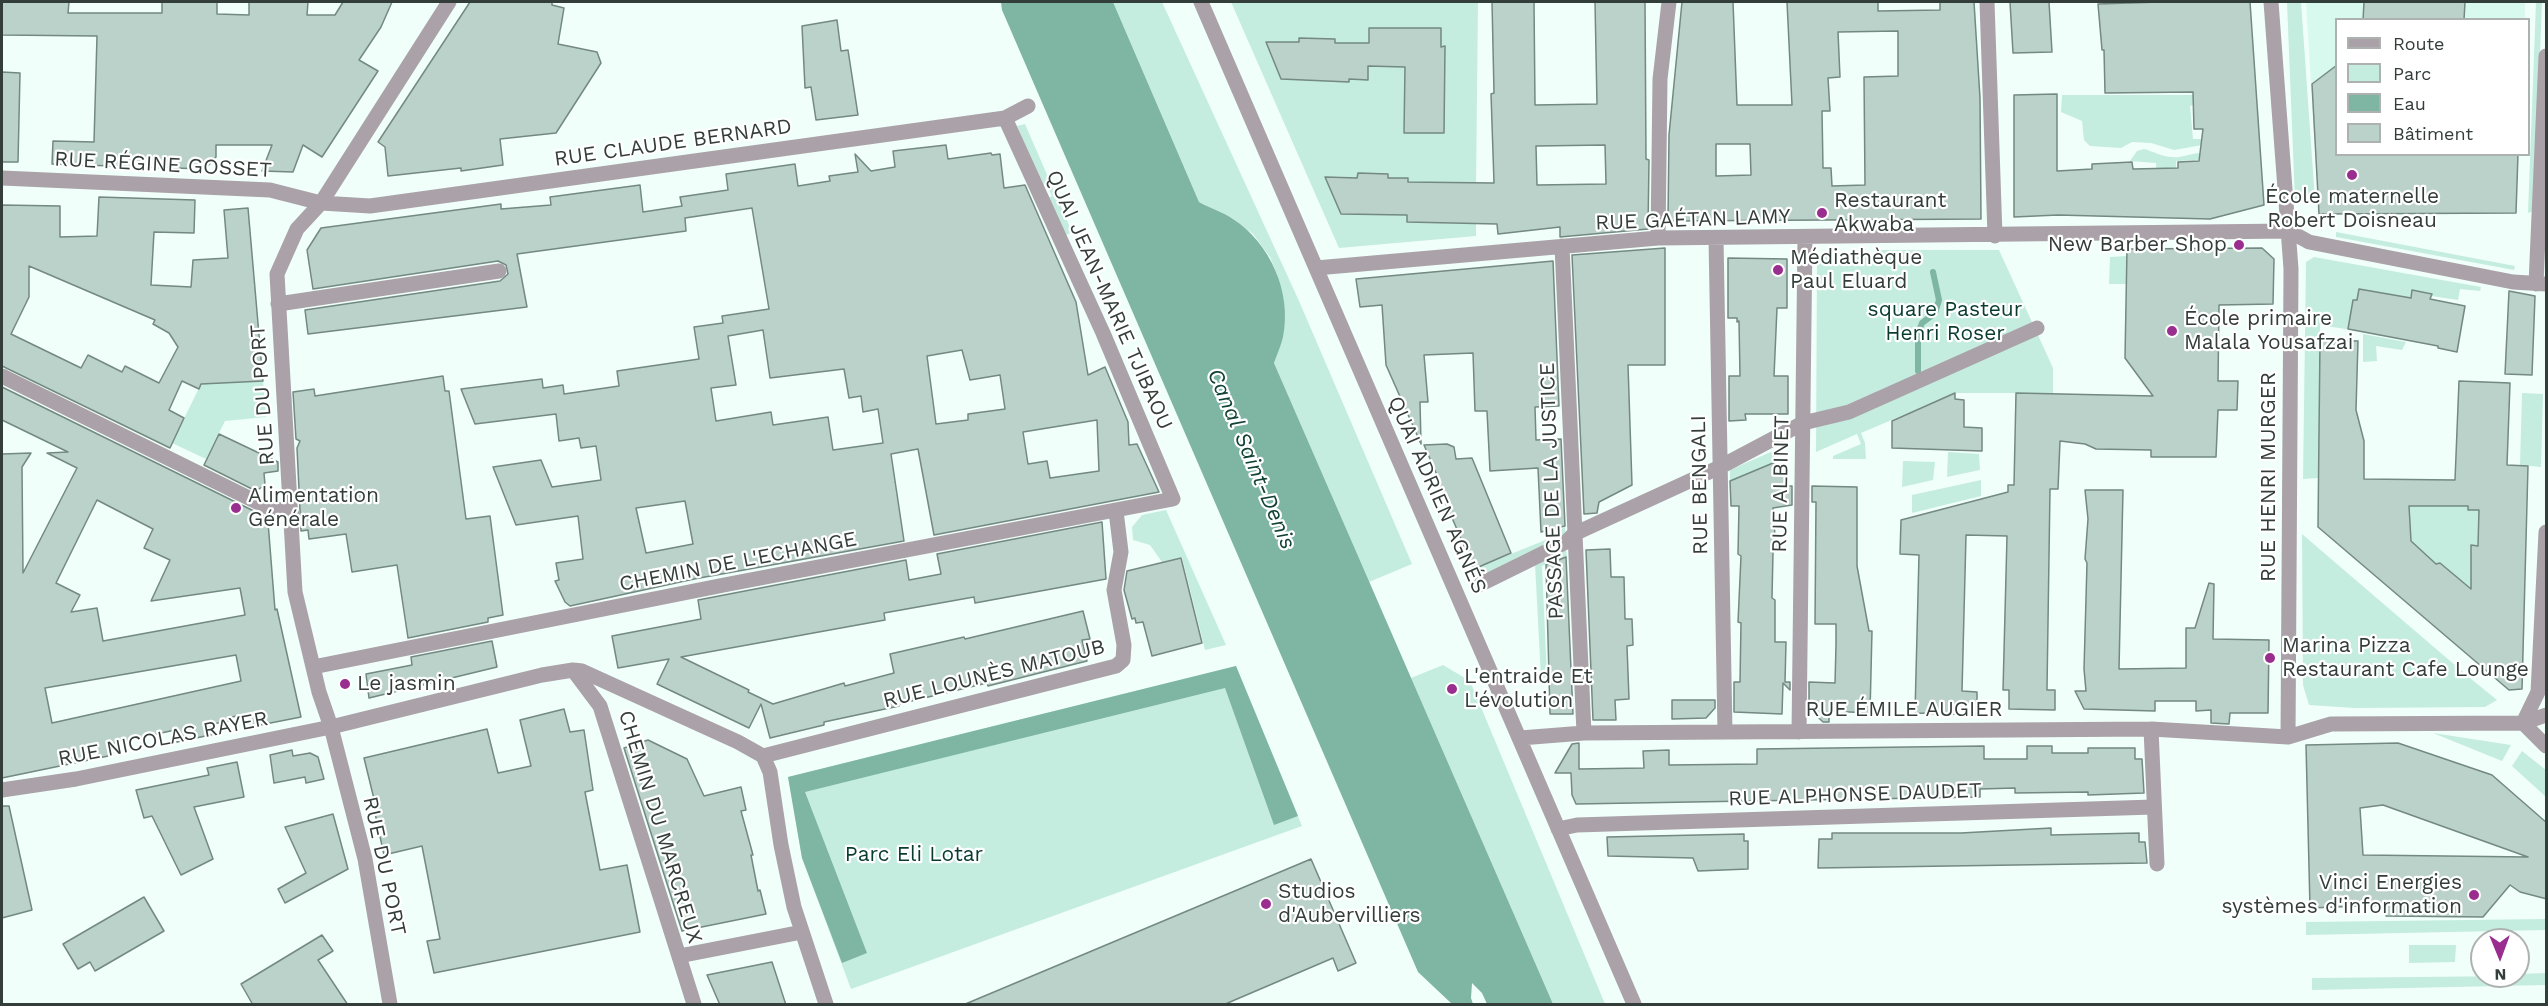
<!DOCTYPE html>
<html>
<head>
<meta charset="utf-8">
<style>
	body { margin:0 }
	#map { position:relative; width:2548px; height:1006px; overflow:hidden; background:#f0fff9; font-family:"Work Sans",sans-serif }
	canvas { display:block }
	.frame { position:absolute; inset:0; border:3px solid #333d3a; pointer-events:none }
	.legend { position:absolute; left:2335px; top:18px; width:195px; height:138px; box-sizing:border-box; background:#fff; border:2px solid #adb1b0; margin:0; padding:8px 10px; list-style:none; font-size:18px; color:#333d3a }
	.legend li { display:flex; align-items:center; gap:12px; height:30px }
	.legend b { width:30px; border:2px solid #adb1b0 }
	.north { position:absolute; left:2470px; top:928px; width:60px; height:60px; box-sizing:border-box; background:#fff; border:2px solid #adb1b0; border-radius:50%; rotate:179deg; font-size:16px; font-weight:700; line-height:24px; text-align:center; color:#333d3a }
	.north::after { content:''; display:block; margin:auto; width:21px; height:27px; background:#992e8f; clip-path:polygon(50% 0,100% 100%,50% 72%,0 100%) }
</style>
</head>
<body>
<div id="map">
<canvas width="2548" height="1006"></canvas>
<div class="frame"></div>
<ul class="legend">
<li><b style="height:8px;background:#aaa2a8"></b>Route</li>
<li><b style="height:16px;background:#c5eddf"></b>Parc</li>
<li><b style="height:16px;background:#7fb5a3"></b>Eau</li>
<li><b style="height:16px;background:#bad2ca"></b>Bâtiment</li>
</ul>
<div class="north">N</div>
</div>
<script>
const ctx = document.querySelector('canvas').getContext('2d');
ctx.lineJoin = 'round';
function paint(path, color) {
  ctx.fillStyle = color;
  ctx.fill(path, 'evenodd');
}
function stroke(path, color, width, dash) {
  ctx.strokeStyle = color;
  ctx.lineWidth = width;
  ctx.lineCap = dash ? 'butt' : 'round';
  ctx.setLineDash(dash || []);
  ctx.stroke(path);
}
function write(font, color, halo, rows, align = 'center') {
  ctx.font = font + ' "Work Sans",sans-serif';
  ctx.lineWidth = 4.5;
  ctx.setLineDash([]);
  ctx.textBaseline = 'middle';
  ctx.strokeStyle = halo;
  ctx.fillStyle = color;
  for (const [text, x, y, turn = 0] of rows) {
    ctx.save();
    ctx.translate(x, y);
    ctx.rotate((+turn || 0) * Math.PI / 180);
    ctx.textAlign = isNaN(turn) ? turn : align;
    if (halo) ctx.strokeText(text, 0, 0);
    ctx.fillText(text, 0, 0);
    ctx.restore();
  }
}
paint(new Path2D(`
	M2306,2H2525V19L2336,20V154L2518,155L2516,213L2319,214Z`), '#d8faee');
paint(new Path2D(`
	M1113,2H1162L1299,301L1412,564L1369,582L1274,363L1283,336L1278,277L1270,257L1253,234L1232,218L1199,202Z
	M1231,2H1478L1476,187L1407,186V178H1388V174L1358,173L1357,178L1326,177L1407,214L1408,222L1476,224V236L1339,248Z
	M2287,2H2301L2315,200L2295,201Z
	M2536,2H2542L2534,211L2528,213Z
	M2062,95H2200L2201,103L2190,106L2193,139H2236L2174,150L2151,143L2132,142L2121,148L2090,146L2084,140L2082,121L2061,112Z
	M1025,124L1072,232L1064,236L1048,198L1052,196L1046,184L1041,185L1017,126Z
	M2144,149C2155,152 2167,159 2179,157C2193,155 2193,152 2209,154L2212,159L2176,161L2177,214L2158,215L2156,163L2130,161L2137,151Z
	M2336,232L2515,266L2514,270L2336,237Z
	M1875,250H1999L2053,368V393H1955L1861,433L1865,443L1866,459H1833V456L1861,444L1857,434L1816,452L1817,255H1875Z
	M2127,256V284H2109L2110,257Z
	M2314,257L2481,287L2480,291L2460,289L2458,300L2431,296V293L2413,290L2411,298L2359,289L2357,300H2353L2350,318L2354,319L2352,330L2320,325L2319,478L2303,479L2306,262Z
	M2363,334L2406,342L2402,350L2376,346L2377,361L2363,362Z
	M263,381L266,417L225,421L206,459L172,443L201,384Z
	M2522,393L2543,394L2541,467L2520,465Z
	M1773,451H1787L1785,458L1730,481V470Z
	M1948,452L1979,454L1980,470L1947,477Z
	M1903,461L1935,462L1933,480L1902,487Z
	M1981,480V496L1912,513V495Z
	M2405,499L2424,506H2468L2479,510L2478,546H2471V559L2474,560L2482,604L2440,563L2436,564L2405,536L2410,530V512L2405,510Z
	M1166,510L1226,645L1205,650L1182,557L1162,562L1150,545L1133,540L1132,527L1142,515Z
	M1565,527L1566,538L1478,577L1474,569L1543,541Z
	M2302,534L2470,678L2497,700L2485,707L2355,708L2309,705L2303,685Z
	M1566,550L1567,557L1542,566L1547,677L1541,678L1535,564Z
	M1443,665L1470,681L1605,1004H1553L1411,678Z
	M1236,666L1302,826L851,989L802,858L788,777Z
	M2433,733L2511,745L2502,761Z
	M2522,751L2546,770V797L2512,766Z
	M2546,919V930L2306,935V922Z
	M2409,945H2456L2455,962L2409,963Z
	M2546,973V985L2312,990V978L2518,976V974Z`), '#c5eddf');
paint(new Path2D(`
	M1001,2H1113L1199,202C1210,208 1223,212 1233,219C1270,243 1292,292 1283,337C1281,346 1277,354 1274,363L1553,1004H1487L1482,993L1472,983L1471,998L1473,1004H1452L1418,972L1002,10Z
	M1236,666L1298,816L1274,825L1225,688L805,792L867,953L842,963L802,858L788,777Z`), '#7fb5a3');
stroke(new Path2D(`
	M1918,371V333L1922,323L1935,313L1939,300L1933,272`), '#7fb5a3', 6);
const building = new Path2D(`
	M2,2H69L68,13H162V2H217V14L249,15V2H308L307,15H335L343,2H392L381,27L359,60L378,71L322,157L303,145L293,172L262,171L272,145H216V157L205,169L52,164L53,141L94,142L97,36L2,35Z
	M470,2H552V5L564,8L558,44L597,52L601,63L556,133L500,139L503,165L461,171V168L388,176L385,147L378,142Z
	M1492,2H1534L1535,105L1597,104L1595,2H1645L1646,159L1649,160L1648,229L1560,237V227L1498,234L1497,224L1407,222V215L1341,214L1325,177L1357,178L1358,173L1388,174V178H1408V182L1494,183L1491,94L1494,93ZM1605,145L1606,184L1537,185L1536,146Z
	M1682,2H1733L1737,105H1792L1787,2H1878V11L1940,10V2H1974L1980,98L1981,219L1668,221L1669,135ZM1898,31V76L1864,77L1865,185L1832,186L1831,168H1823L1822,111H1830L1828,78L1840,77L1838,32ZM1716,144H1750L1751,175L1716,176Z
	M2010,2H2049L2052,52L2013,53Z
	M2160,2H2250L2264,205L2210,219L2058,215L2014,217V95L2057,94V171L2092,169V164L2132,162L2133,169L2178,168V162L2199,161L2203,129H2194L2193,92L2105,93L2104,50H2102L2098,4Z
	M2364,2H2465L2464,20H2363Z
	M837,20L841,51L848,50L858,115L816,120L811,87L805,88L802,26Z
	M1369,28H1441V47L1445,46L1444,133H1404L1405,67L1368,66V80L1349,79V82L1281,79L1266,42H1299V38L1335,39V43H1369Z
	M2337,65V154H2518L2516,213L2319,214L2312,84Z
	M2,72L20,73L18,162H2Z
	M946,145L948,159L991,153L992,155L1000,154L1004,188L1025,185L1076,302L1088,375L1105,367L1128,422L1129,445L1137,444L1159,492L934,535L918,449L891,454L904,541L694,579L570,606L565,602L555,581L559,580L556,563L583,559L578,516L516,525L493,467L541,460L552,487L601,480L596,446L581,448L579,438L559,441L556,414L475,424L461,389L542,379L543,388L563,385L564,394L619,386L617,371L699,359L694,327L723,323L722,316L769,309L752,208L685,218L686,231L517,254L527,307L308,334L305,310L500,281L508,274L506,265L498,261L313,289L307,250L321,228L501,204V209L551,205L550,197L640,185L643,212L682,206L680,197L728,190L726,174L795,164L798,186L830,181L829,176L858,172L855,154L871,171L895,167L893,151ZM763,330L770,378L844,369L849,398L861,396L863,412L878,409L883,443L833,450L828,417L773,425L771,412L716,421L711,388L736,385L728,336ZM962,350L970,380L1000,375L1005,409L968,414V420L936,424L927,356ZM1097,420L1099,471L1050,478L1047,461L1028,464L1023,432ZM685,501L693,544L646,553L636,508Z
	M99,197L195,200L194,233L154,232L151,285L191,287L193,260L228,258L224,210L248,208L263,381L201,384L199,389L182,381L169,410L184,418L170,448L2,366V205L60,206V237L97,236ZM29,266L155,320L153,324L169,333L178,347L159,383L125,366L122,372L88,355L81,368L11,334L29,297Z
	M1665,248V365H1628L1632,485L1599,502L1597,513L1584,514L1572,255Z
	M2262,248L2274,259L2273,304L2219,305L2218,381H2238L2237,410H2218L2216,457H2151V450L2096,449L2085,444L2060,441L2058,489H2050L2047,690H2055V710L2009,709V690H2003L2007,536L1966,535L1962,691L1977,692V715L1915,713L1919,555L1900,554L1901,520L2008,492V485H2014L2016,393L2153,396L2125,358L2127,249Z
	M1728,258L1787,259V308H1777L1774,376H1788V414H1745L1746,420L1729,421V376H1740L1739,321L1737,322V318H1728Z
	M1553,261L1559,406L1535,407L1536,440L1561,439L1565,526L1541,532L1538,468L1490,471L1487,411H1475L1473,353L1424,355L1428,402H1420L1421,444L1386,365L1382,305L1360,307L1356,279Z
	M2359,289L2411,298L2412,290L2432,294L2430,299L2465,306L2457,352L2438,348V346L2348,329L2353,300H2357Z
	M2509,291L2535,296L2532,375L2505,374Z
	M2320,340L2358,341L2356,410L2364,441V479L2455,480L2459,381L2510,383L2507,465L2528,466L2522,689L2509,690L2318,527ZM2409,506H2468V510H2479L2478,546L2471,545V589L2440,563L2436,564L2411,541Z
	M443,376L445,391H449L466,519L490,516L503,615L488,618V622L408,638L397,565L352,572L346,534L309,539L308,530L301,531L297,448L300,441L296,439L293,392L314,389L315,396Z
	M2,387L264,516L268,522L275,610L277,609L301,717L250,727L248,717L237,719L236,716L229,718V721L213,724L215,734L177,742L175,730L111,744L113,755L2,778V454L31,453L22,467L23,573L77,468L47,453L68,452L2,420ZM97,500L153,529L144,548L170,560L151,601L240,588L245,615L103,641L97,608L71,612L80,595L56,583ZM236,655L241,681L52,723L45,688Z
	M1955,393V399L1964,400V427L1982,428V451L1892,448V421Z
	M219,434L278,462V471L264,473L265,485L256,491L204,465Z
	M1447,444L1454,447L1456,459L1472,458L1511,553L1474,569L1437,483L1440,482L1424,445Z
	M1785,458V486H1792V505L1773,508L1776,550L1773,552L1772,598L1775,600V642H1786L1785,682H1790V690L1783,683L1782,714L1734,712V682H1740L1741,623L1738,622L1741,556L1738,554L1739,506H1731L1730,481Z
	M1812,486L1857,487V566L1869,631H1872L1870,713L1829,711V722H1823L1809,709V682L1835,683L1836,645V624H1815L1816,502H1812Z
	M2085,490H2123L2119,669L2186,668V628H2195L2209,583L2214,584L2213,639L2269,640L2268,713H2230L2229,724L2211,723V710L2196,711V701H2155V711L2084,709L2075,691H2086L2084,669L2087,563L2085,559L2088,519Z
	M1102,522L1106,579L975,603L974,597L884,613L885,620L681,657L749,690L748,692L773,704L844,683L845,686L894,673L890,654L964,637L965,639L1083,611L1090,639L1082,640L1087,661L988,686L987,683L899,704V706L824,722V725L770,738L761,704L749,728L657,684L669,659L618,668L612,636L701,619L698,600L906,560L909,580L941,574L937,554Z
	M1610,549L1611,577H1624L1625,619H1632L1633,645L1627,646L1629,699L1615,700L1616,720H1593L1586,550Z
	M1566,557L1573,714H1550L1546,565Z
	M1181,558L1202,643L1152,656L1143,622L1136,623L1135,618L1132,619L1124,590L1127,571Z
	M492,641L497,667L369,698L366,674L412,665L411,657Z
	M1672,700H1715V708L1706,718L1672,719Z
	M564,709L570,732L584,730L593,790L585,792L600,870L627,865L640,932L434,973L427,941L440,939L422,846L384,855L372,799H374L364,758L487,729L498,773L531,766L520,720Z
	M648,740L687,759L704,796L741,787L746,810L741,811L753,855H751L758,891L760,890L766,914L682,931L624,748Z
	M1579,743V769L1644,768L1643,751L1669,750V765L1757,764V749L1984,746V759H2027V746H2052V753H2088V748H2135V759H2142L2144,793L2088,795V792L2015,793V788L1980,789V797L1576,804L1572,795L1571,773H1555L1572,744Z
	M2398,743L2492,775L2547,823V899L2520,892L2510,885L2483,917L2386,916V905L2310,908L2306,745ZM2383,805L2528,857L2363,855L2360,808Z
	M292,750L293,756L310,753L318,757L324,779L306,783L305,777L274,783L270,755Z
	M237,762L244,797L194,807L213,859L181,875L152,816L144,818L136,790L209,775L207,768Z
	M2,806H9L32,910L2,918Z
	M333,814L348,869L285,903L278,889L306,873L285,827Z
	M2051,828V835L2139,833V842H2145L2147,863L1818,868L1819,839H1832V833H1961Z
	M1744,834V841H1748V869L1698,871L1693,858L1608,856L1607,837Z
	M1311,859L1356,963L1338,971L1333,958L1223,1005H963Z
	M144,897L164,931L95,971L90,962L78,969L63,944Z
	M322,935L333,951L318,960L348,1005H253L241,984Z
	M772,962L786,1005H720L707,975Z`);
paint(building, '#bad2ca');
stroke(building, '#738981', 1.5);
stroke(new Path2D(`
	M1201,2L1634,1004
	M1987,2L1995,236
	M2271,2L2291,269L2288,737
	M2,178L270,190L321,203L370,206L1005,118L1028,106
	M1658,238L1660,79L1669,2
	M1716,238L1725,732
	M1562,246L1584,733
	M1316,268L1658,238L2289,231L2309,242L2513,282L2546,284
	M2536,284L2546,56
	M278,304L499,271
	M2,376L267,507L292,512
	M1481,584L1566,542L1574,534L1720,467L1803,423L1849,412L2037,328
	M313,667L724,585L1173,499L1103,333L1005,118
	M573,670L600,706L694,1004
	M2523,723L2538,692L2546,532
	M2523,723L2546,746
	M2151,729L2157,864
	M1799,732L1805,238
	M1520,738L1584,733L2151,729L2288,737L2331,724L2523,723L2546,715
	M763,756L1116,666L1123,660L1124,645L1114,590L1121,552L1116,511
	M2,790L76,779L331,727L542,675L573,670L582,671L738,742L763,756L770,772L781,845L794,907L826,1004
	M1558,829L1577,825L2154,807
	M679,956L802,932
	M390,1004L365,859L331,727L319,692L295,592L277,274L297,229L321,203L449,2`), '#aaa2a8', 15);
for (const [x, y, r, color] of [
	[2352,175,6,"#992e8f"],
	[1822,213,6,"#992e8f"],
	[2239,245,6,"#992e8f"],
	[1778,270,6,"#992e8f"],
	[2172,331,6,"#992e8f"],
	[236,508,6,"#992e8f"],
	[2270,658,6,"#992e8f"],
	[345,684,6,"#992e8f"],
	[1452,689,6,"#992e8f"],
	[2474,895,6,"#992e8f"],
	[1266,904,6,"#992e8f"]
]) {
  const dot = new Path2D();
  dot.arc(x, y, r, 0, 2 * Math.PI);
  ctx.fillStyle = color;
  ctx.fill(dot);
  stroke(dot, '#fff', 2);
}
write('21px', '#333d3a', '#fff', [
	["RUE CLAUDE BERNARD",673,143,-8],
	["RUE RÉGINE GOSSET",163,165,3],
	["RUE GAÉTAN LAMY",1693,220,-2],
	["QUAI JEAN-MARIE TJIBAOU",1109,300,66],
	["RUE DU PORT",263,395,-94],
	["RUE HENRI MURGER",2269,477,-90],
	["RUE ALBINET",1781,484,-89],
	["RUE BENGALI",1700,485,-91],
	["PASSAGE DE LA JUSTICE",1552,491,-92],
	["QUAI ADRIEN AGNÉS",1437,495,66],
	["CHEMIN DE L'ECHANGE",738,562,-11],
	["RUE LOUNÈS MATOUB",994,674,-14],
	["RUE ÉMILE AUGIER",1904,710],
	["RUE NICOLAS RAYER",163,739,-11],
	["RUE ALPHONSE DAUDET",1855,795,-2],
	["CHEMIN DU MARCREUX",660,827,73],
	["RUE DU PORT",384,866,78]
]);
write('21px', '#333d3a', '#fff', [
	["École maternelle",2352,197,"center"],
	["Robert Doisneau",2352,221,"center"],
	["Restaurant",1834,201],
	["Akwaba",1834,225],
	["New Barber Shop",2227,245,"right"],
	["Médiathèque",1790,258],
	["Paul Eluard",1790,282],
	["École primaire",2184,319],
	["Malala Yousafzai",2184,343],
	["Alimentation",248,496],
	["Générale",248,520],
	["Marina Pizza",2282,646],
	["Restaurant Cafe Lounge",2282,670],
	["L'entraide Et",1464,677],
	["L'évolution",1464,701],
	["Le jasmin",357,684],
	["Vinci Energies",2462,883,"right"],
	["systèmes d'information",2462,907,"right"],
	["Studios",1278,892],
	["d'Aubervilliers",1278,916]
], 'left');
write('21px', '#093b2f', '#fff', [
	["square Pasteur",1945,310],
	["Henri Roser",1945,334],
	["Parc Eli Lotar",914,855]
]);
write('italic 22px', '#124235', '#fff', [
	["Canal Saint-Denis",1251,459,67]
]);
</script>
</body>
</html>
